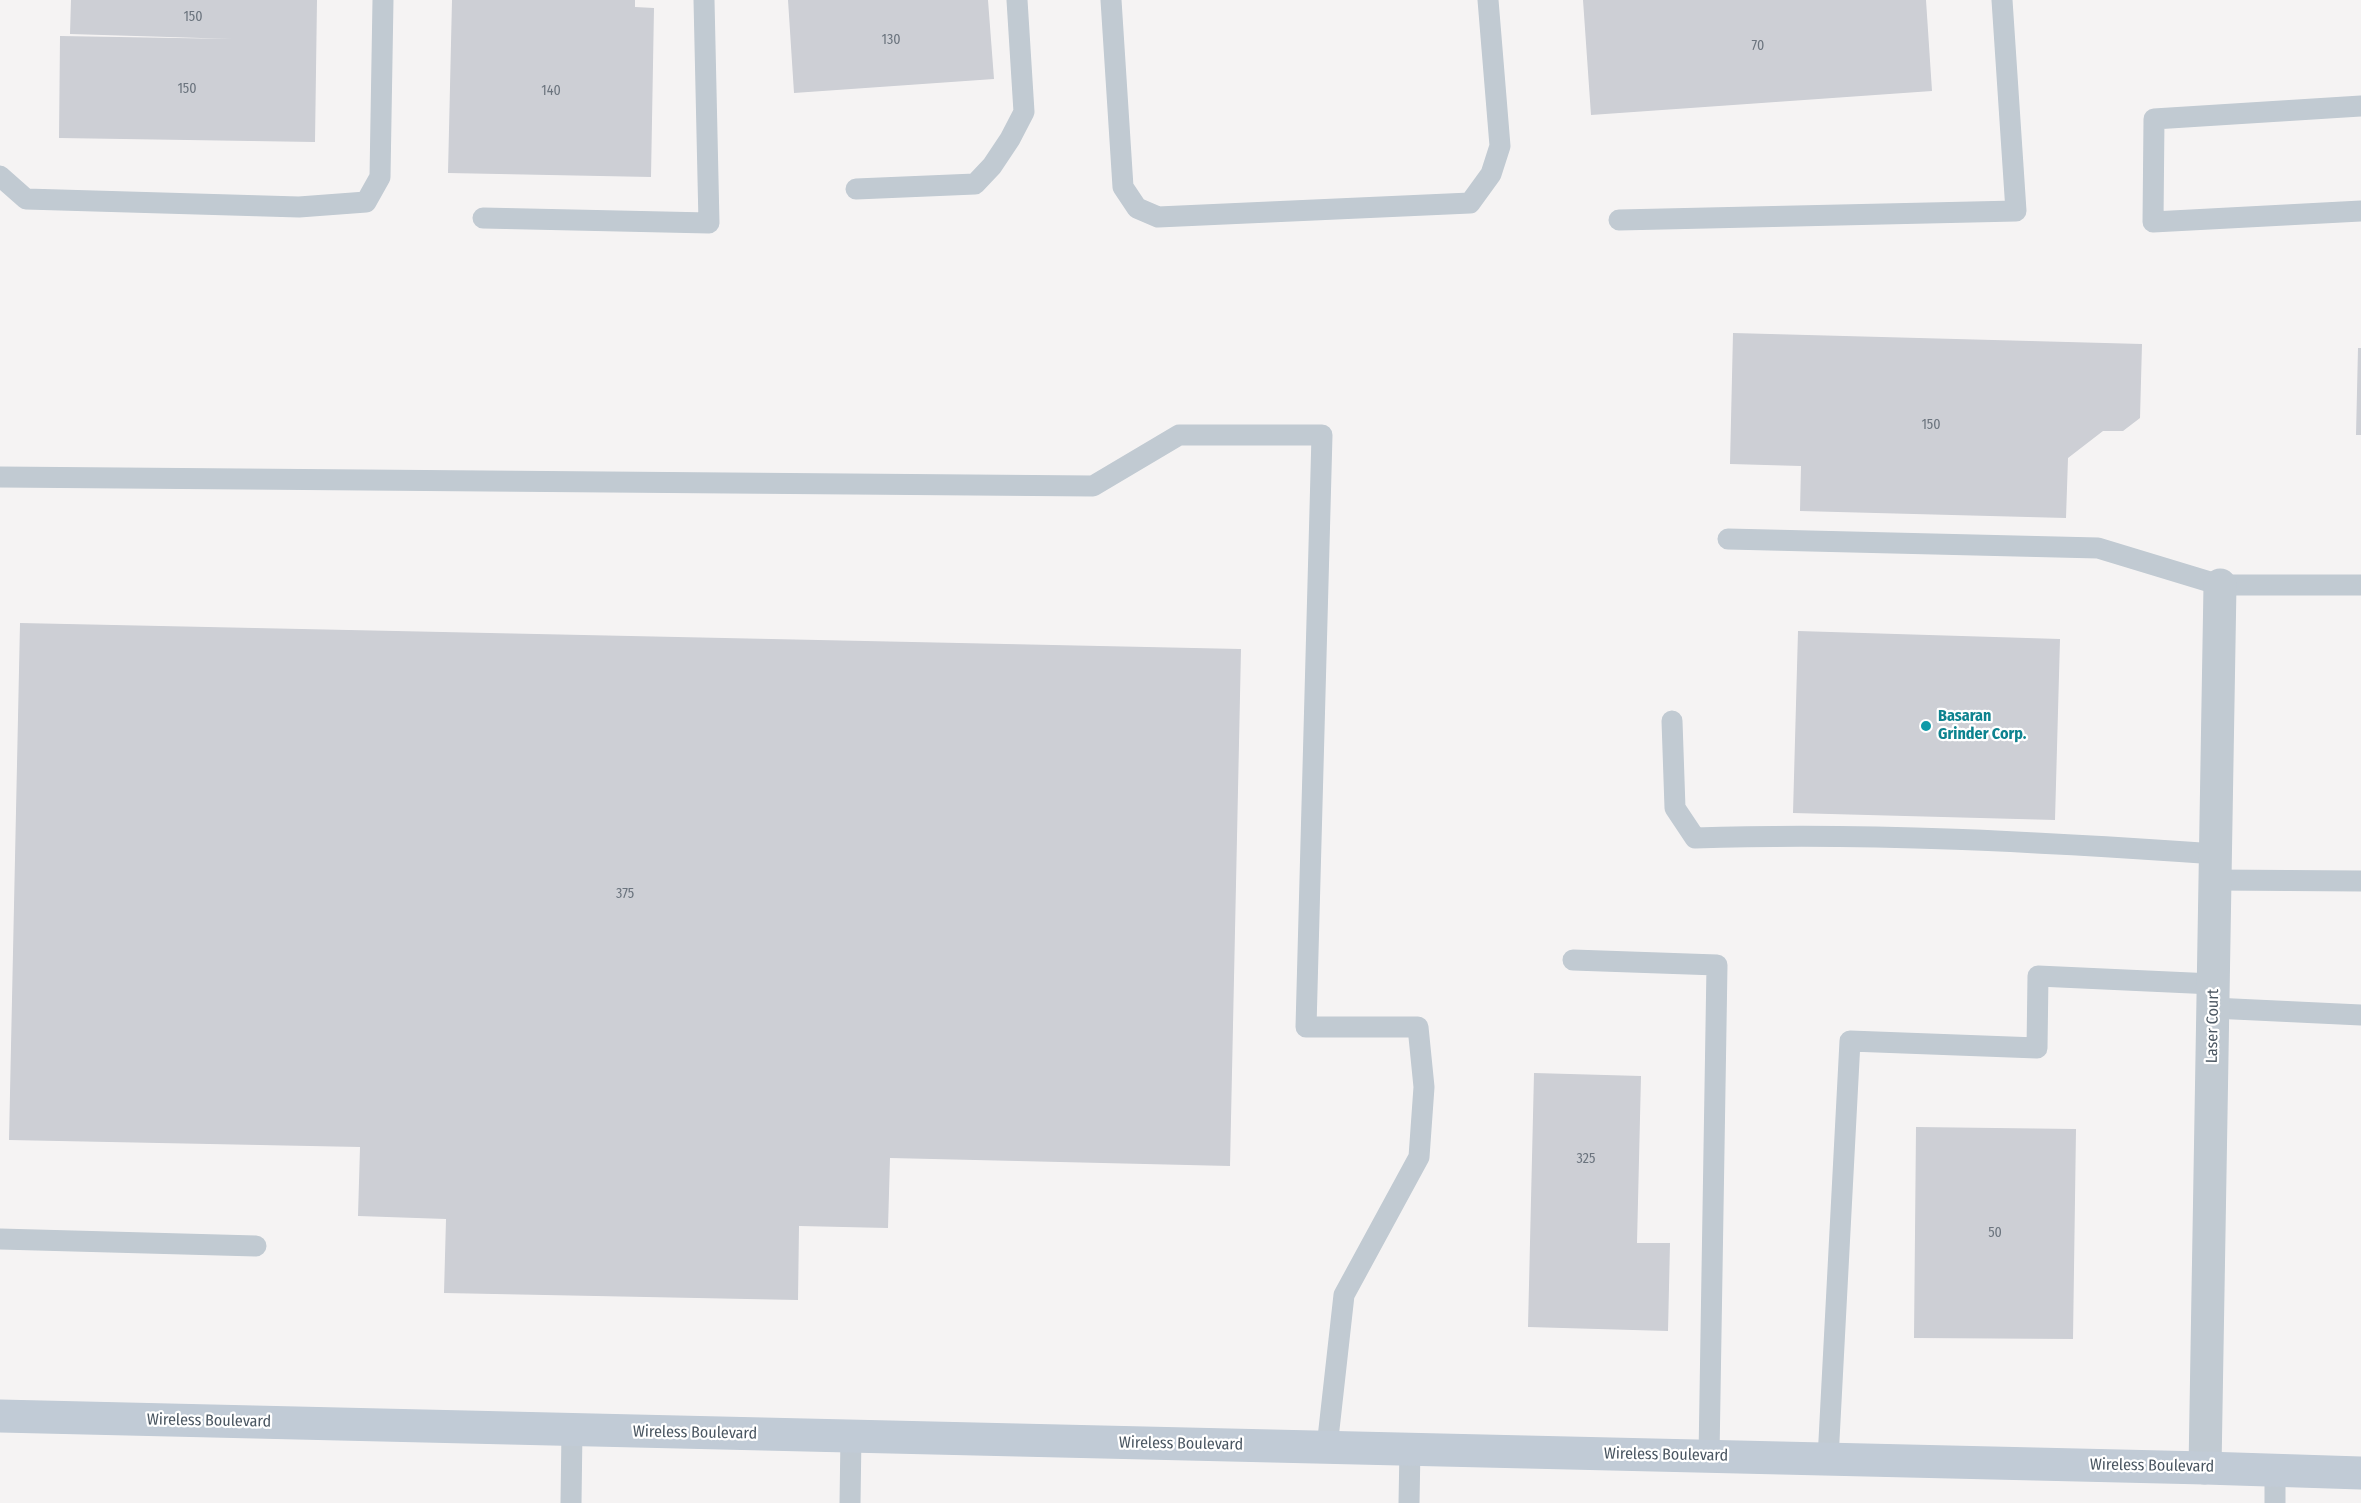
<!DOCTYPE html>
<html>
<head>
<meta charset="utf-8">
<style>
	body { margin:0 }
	canvas { display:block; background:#f5f3f3 }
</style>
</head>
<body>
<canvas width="2361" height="1503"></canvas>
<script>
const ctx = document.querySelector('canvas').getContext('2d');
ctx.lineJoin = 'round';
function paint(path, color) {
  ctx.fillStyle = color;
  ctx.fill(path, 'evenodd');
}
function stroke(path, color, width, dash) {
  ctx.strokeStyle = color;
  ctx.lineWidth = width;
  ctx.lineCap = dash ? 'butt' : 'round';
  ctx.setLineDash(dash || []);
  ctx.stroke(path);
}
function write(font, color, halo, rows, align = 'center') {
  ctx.font = font + ' "Fira Sans Condensed",sans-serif';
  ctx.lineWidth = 4.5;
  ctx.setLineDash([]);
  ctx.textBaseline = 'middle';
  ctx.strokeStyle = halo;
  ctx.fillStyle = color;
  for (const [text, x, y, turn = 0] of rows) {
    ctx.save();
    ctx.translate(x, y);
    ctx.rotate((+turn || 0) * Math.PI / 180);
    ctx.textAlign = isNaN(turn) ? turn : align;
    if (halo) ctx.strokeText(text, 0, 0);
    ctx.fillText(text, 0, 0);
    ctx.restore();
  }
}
paint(new Path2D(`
	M71,0H317L315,142L59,138L60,36L234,39L70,34Z
	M452,0H635V7L654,8L651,177L448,173Z
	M788,0H988L994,79L794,93Z
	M1583,0H1926L1932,91L1591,115Z
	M1733,333L2142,344L2140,418L2123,431H2103L2068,458L2066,518L1800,511L1801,466L1730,464Z
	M2358,348H2361V435H2356Z
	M20,623L1241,649L1230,1166L890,1158L888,1228L799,1226L798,1300L444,1293L446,1219L358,1216L360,1147L9,1140Z
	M1798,631L2060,639L2055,820L1793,813Z
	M1534,1073L1641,1076L1637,1243H1670L1668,1331L1528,1327Z
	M1916,1127L2076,1129L2073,1339L1914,1338Z`), '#cdcfd5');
stroke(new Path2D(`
	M1111,0L1123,187L1137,208L1158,217L1470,203L1491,174L1500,146L1488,0
	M2361,106L2154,119L2153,222L2361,211
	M0,176L26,199L299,207L366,202L380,177L383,0
	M856,189L975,184L992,166L1010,139L1024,112L1017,0
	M483,218L709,223L704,0
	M1619,220L2016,211L2002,0
	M0,477L1093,486L1179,435H1322L1306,1027H1418L1424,1087L1419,1157L1344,1295L1327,1447
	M1728,539L2098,548L2220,585H2361
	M1672,721L1675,808L1695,838C1868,832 2043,842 2216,854
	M2215,880L2361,881
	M1573,960L1717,965L1709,1456
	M2213,1008L2361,1015
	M0,1239L256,1246
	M1828,1459L1850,1041L2037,1048L2038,976L2213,984
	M571,1503L572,1430
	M850,1503L851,1436
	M1409,1503L1410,1449
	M2275,1503V1470`), '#c1cad2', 21);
stroke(new Path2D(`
	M2205,1468L2220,585`), '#c1cad2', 33);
stroke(new Path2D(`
	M0,1416L2205,1468L2361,1473`), '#c1cbd6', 33);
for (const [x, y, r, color] of [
	[1926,726,6,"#0f9aa8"]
]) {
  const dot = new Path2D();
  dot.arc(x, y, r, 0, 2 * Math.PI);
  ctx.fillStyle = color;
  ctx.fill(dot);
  stroke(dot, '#fff', 2);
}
write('14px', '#6b747e', null, [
	["150",193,17],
	["130",891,40],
	["70",1758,46],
	["150",187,89],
	["140",551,91],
	["150",1931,425],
	["375",625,894],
	["325",1586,1159],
	["50",1995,1233]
]);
write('bold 16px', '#0d838f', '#fff', [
	["Basaran",1938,717],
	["Grinder Corp.",1938,735]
], 'left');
write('16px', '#4a5661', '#fff', [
	["Laser Court",2213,1026,-89],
	["Wireless Boulevard",209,1421,1],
	["Wireless Boulevard",695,1433,1],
	["Wireless Boulevard",1181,1444,1],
	["Wireless Boulevard",1666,1455,1],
	["Wireless Boulevard",2152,1466,1]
]);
</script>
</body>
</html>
